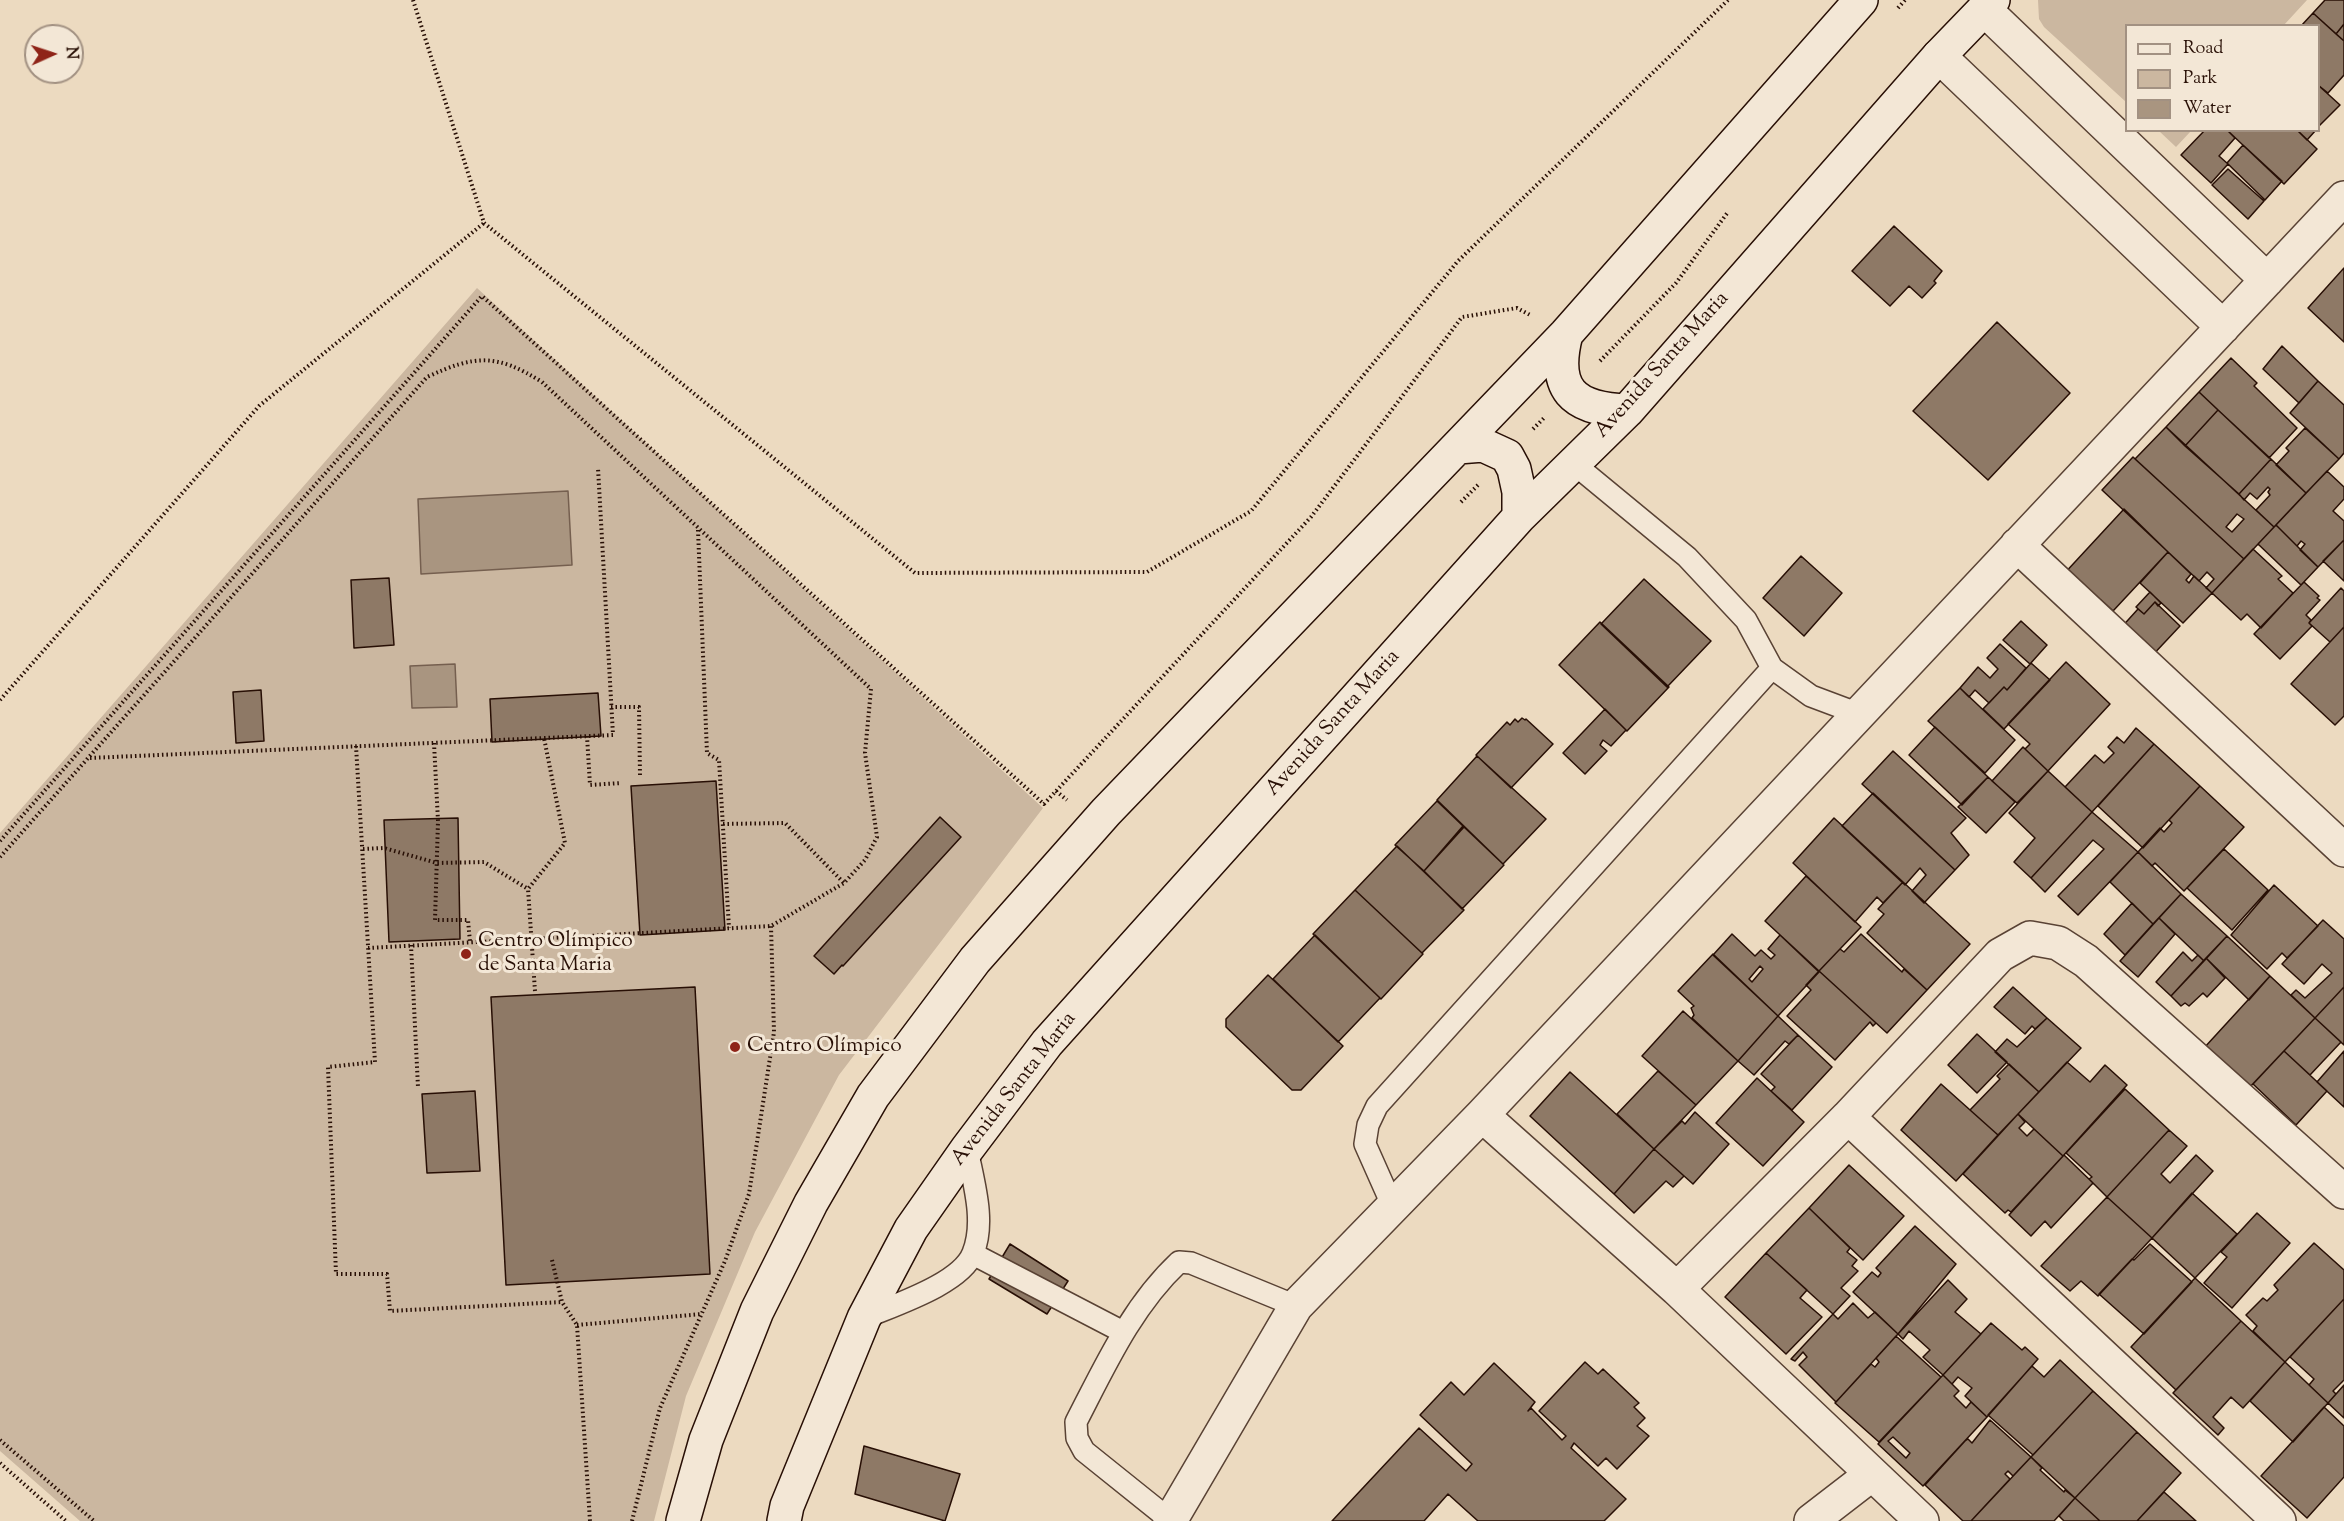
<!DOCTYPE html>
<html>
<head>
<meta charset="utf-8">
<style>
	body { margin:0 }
	#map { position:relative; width:2344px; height:1521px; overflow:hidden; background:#ecdac0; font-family:"Sorts Mill Goudy",serif }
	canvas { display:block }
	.legend { position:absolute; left:2125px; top:24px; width:195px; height:108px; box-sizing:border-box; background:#f3e7d6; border:2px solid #a29182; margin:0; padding:8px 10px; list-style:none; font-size:18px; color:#280f05 }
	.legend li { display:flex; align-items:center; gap:12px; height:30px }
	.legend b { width:30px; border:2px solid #a29182 }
	.north { position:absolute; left:24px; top:24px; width:60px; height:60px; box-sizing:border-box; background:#f3e7d6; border:2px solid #a29182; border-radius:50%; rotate:87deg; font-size:16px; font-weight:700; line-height:24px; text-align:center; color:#280f05 }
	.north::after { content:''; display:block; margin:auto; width:21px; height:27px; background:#8f2418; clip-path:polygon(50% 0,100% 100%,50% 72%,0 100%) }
</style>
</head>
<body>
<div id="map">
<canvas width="2344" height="1521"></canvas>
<ul class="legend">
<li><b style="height:8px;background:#f3e7d6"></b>Road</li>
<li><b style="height:16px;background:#cbb7a0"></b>Park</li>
<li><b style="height:16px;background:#a99580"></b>Water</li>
</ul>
<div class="north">N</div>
</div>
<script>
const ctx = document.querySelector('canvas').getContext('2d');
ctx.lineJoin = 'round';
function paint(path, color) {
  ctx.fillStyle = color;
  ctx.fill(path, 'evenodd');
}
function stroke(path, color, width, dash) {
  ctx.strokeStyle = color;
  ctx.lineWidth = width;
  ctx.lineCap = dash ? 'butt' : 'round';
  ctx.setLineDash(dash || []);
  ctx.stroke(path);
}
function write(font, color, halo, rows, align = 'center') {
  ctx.font = font + ' "Sorts Mill Goudy",serif';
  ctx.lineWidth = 6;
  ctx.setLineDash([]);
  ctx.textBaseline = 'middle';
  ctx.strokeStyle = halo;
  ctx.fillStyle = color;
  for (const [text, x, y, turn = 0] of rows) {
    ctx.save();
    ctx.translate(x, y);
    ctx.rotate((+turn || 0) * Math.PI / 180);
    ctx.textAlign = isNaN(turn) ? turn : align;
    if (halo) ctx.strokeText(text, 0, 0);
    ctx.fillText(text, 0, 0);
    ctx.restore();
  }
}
paint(new Path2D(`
	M2038,0H2307L2284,25L2126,26V102L2044,27L2039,19Z
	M2159,131H2191L2176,147Z
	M477,288L1043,808L839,1075L755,1232L686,1396L654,1521H80L0,1451V833Z`), '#cbb7a0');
const water = new Path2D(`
	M568,491L572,565L421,574L418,499Z
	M455,664L457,707L412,708L410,666Z`);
paint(water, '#a99580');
stroke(water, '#755f4f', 1.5);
const building = new Path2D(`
	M2325,0H2344V24L2336,34L2313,13Z
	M2313,13L2344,41V75L2328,93L2318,85V26H2301Z
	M2344,24V41L2336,34Z
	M2318,85L2340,105L2318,127Z
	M2205,130H2227L2235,138L2219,156L2228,164L2211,183L2181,155Z
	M2227,130H2297L2317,149L2284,184Z
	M2297,130H2316L2307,140Z
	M2243,145L2282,181L2265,200L2227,163Z
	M2228,169L2264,201L2248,219L2212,185Z
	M1894,226L1942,271L1934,281L1936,283L1922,298L1909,286L1890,306L1852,271Z
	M2344,268V342L2308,308Z
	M1997,322L2070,393L1988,480L1913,411Z
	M2282,346L2318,381L2299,403L2263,369Z
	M2231,358L2257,383L2254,386L2297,428L2269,458L2199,392Z
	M2318,381L2344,405V453L2339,459L2290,413Z
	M2199,392L2218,410L2185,446L2166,427Z
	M2218,410L2271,459L2239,494L2185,446Z
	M2166,427L2274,527L2244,559L2135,459ZM2237,514L2244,519L2232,532L2226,527Z
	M2305,428L2339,459L2306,493L2276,465L2289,451L2286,448Z
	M2133,457L2244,559L2212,593L2206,588L2214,579L2207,572L2199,581L2102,490Z
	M2271,459L2306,493L2274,527L2256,510L2270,495L2268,492L2270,489L2268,487L2257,499L2250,493L2244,500L2239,494Z
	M2327,471L2344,487V499L2333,511L2344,521V540L2318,567L2300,550L2305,544L2301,541L2297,546L2276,525Z
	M2124,509L2168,552L2113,611L2101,600L2095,607L2062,576Z
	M2276,525L2318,567L2301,585L2258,544Z
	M2344,540V581L2323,561Z
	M2253,549L2282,576L2278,579L2293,593L2261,628L2247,614L2241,620L2212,593Z
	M2168,552L2191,574L2186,580L2189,583L2194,576L2212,593L2183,623L2140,583Z
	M1801,556L1842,593L1804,636L1763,598Z
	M389,578L394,645L354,648L351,580Z
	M1644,579L1711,641L1667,687L1601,624Z
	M2304,582L2319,596L2317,598L2320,600L2306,615L2311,620L2309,623L2312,626L2280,659L2254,634Z
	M2341,588L2344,591V627L2330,642L2309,623Z
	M2150,592L2161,603L2158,606L2155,602L2144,614L2136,607Z
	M2155,602L2180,626L2149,659L2119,630L2138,609L2144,614Z
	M2021,621L2047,645L2030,664L2003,640Z
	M1600,622L1669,687L1627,731L1559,665Z
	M2344,627V716L2335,725L2291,684Z
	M2000,644L2026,668L2007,690L2004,687L1989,703L1975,690L1969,697L1960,688L1978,667L1990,678L1998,669L1987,658Z
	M2066,662L2110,704L2048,771L2025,749L2030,744L2008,724Z
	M2031,663L2050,680L2004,729L1983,709L2004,687L2007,690Z
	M1960,688L2015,740L1985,773L1928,721Z
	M261,690L264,741L236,743L233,692Z
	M598,693L601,736L492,742L490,699Z
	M1605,709L1626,730L1611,746L1603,740L1600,745L1607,751L1585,774L1563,753Z
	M1522,718L1525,720L1526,719L1553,744L1511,788L1476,755L1507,722L1510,725L1515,719L1518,722Z
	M1935,727L1988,777L1962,805L1909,755Z
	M2136,728L2154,744L2092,812L2065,787L2095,755L2104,763L2114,753L2108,747L2117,737L2124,743Z
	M2154,744L2200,786L2143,848L2098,806Z
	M2023,747L2048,771L2017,803L1992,781Z
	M1893,751L1966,818L1951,833L1969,855L1955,870L1862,784Z
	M1477,756L1546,819L1503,864L1437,800Z
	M2048,771L2092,812L2031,878L2014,862L2035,838L2009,813Z
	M1988,777L2015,802L1986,833L1958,807Z
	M716,781L725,930L640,935L631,786Z
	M2200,786L2244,827L2184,891L2155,863L2152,866L2138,852L2160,828L2164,832L2172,823L2169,820Z
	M1873,793L1955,870L1924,903L1912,891L1926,875L1920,868L1905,885L1842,826Z
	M1437,801L1463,826L1424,871L1395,845Z
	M2092,812L2138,852L2078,915L2058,896L2104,849L2093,840L2045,892L2031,878Z
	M940,817L961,837L843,966L842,965L834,974L814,956Z
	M458,818L460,939L389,942L384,820Z
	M1834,818L1903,882L1883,903L1877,897L1855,922L1793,863Z
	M1464,827L1504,865L1462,909L1424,871Z
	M1397,846L1464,910L1422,953L1355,890Z
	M2224,849L2268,890L2232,930L2187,888Z
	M2138,852L2181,894L2153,924L2110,882Z
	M1806,876L1861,927L1819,971L1765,921Z
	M1903,882L1970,944L1927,990L1867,933L1884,914L1878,909Z
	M2274,885L2318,926L2287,958L2282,953L2267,969L2231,935Z
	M1355,890L1423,954L1381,999L1313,934Z
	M2181,894L2227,936L2204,961L2159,918Z
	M2132,903L2153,924L2125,955L2104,934Z
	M2159,918L2175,934L2138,977L2120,961Z
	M2323,920L2344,939V987L2315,1018L2291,995L2296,990L2305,998L2332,973L2322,964L2304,984L2282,964Z
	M1732,934L1755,956L1761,950L1771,959L1775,955L1768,949L1780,935L1819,972L1778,1016L1713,955ZM1760,966L1763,969L1752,982L1749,979Z
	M1861,934L1902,972L1904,969L1927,990L1887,1033L1819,971L1840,949L1844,952Z
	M1315,935L1380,998L1338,1042L1273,979Z
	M2227,936L2270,976L2249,1000L2206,958Z
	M2183,952L2192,961L2198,955L2204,961L2171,996L2156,982Z
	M1713,954L1778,1016L1738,1061L1692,1018L1694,1015L1691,1008L1694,1006L1678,991Z
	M2206,958L2225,978L2207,997L2203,993L2189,1006L2185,1003L2181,1006L2171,996Z
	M1819,971L1876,1023L1873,1026L1870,1022L1835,1060L1787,1016L1811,990L1806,985Z
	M1268,975L1343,1046L1301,1090H1292L1226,1027V1019Z
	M2270,976L2315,1018L2249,1088L2204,1048Z
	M695,987L710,1274L506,1285L491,997Z
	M2013,987L2047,1018L2035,1029L2032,1026L2025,1034L1994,1007Z
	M2344,987V1045L2315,1018Z
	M1683,1011L1738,1061L1696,1105L1642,1056Z
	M1778,1016L1798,1035L1789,1044L1785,1041L1754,1075L1738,1061Z
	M2047,1018L2081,1048L2039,1092L1995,1052L2007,1039L2017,1047Z
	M2315,1018L2341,1042L2310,1075L2284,1051Z
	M1977,1034L2007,1062L1977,1093L1948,1065Z
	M1798,1035L1832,1067L1792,1110L1771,1091L1775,1087L1761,1074Z
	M2284,1051L2327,1091L2296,1125L2253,1084Z
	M2344,1051V1107L2317,1082Z
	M2067,1062L2090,1082L2105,1065L2127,1085L2063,1156L2018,1114Z
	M2009,1064L2039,1092L1998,1135L1970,1110L2000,1079L1997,1076Z
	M1658,1071L1696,1105L1654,1149L1617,1114Z
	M1570,1072L1654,1149L1614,1194L1530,1116Z
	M1757,1078L1804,1122L1763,1166L1716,1123Z
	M1941,1084L1998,1135L1956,1181L1901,1130Z
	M2125,1089L2169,1130L2107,1197L2089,1179L2092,1177L2066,1153Z
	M475,1091L480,1171L427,1173L422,1094Z
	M1695,1112L1729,1144L1693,1184L1654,1149L1682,1121L1685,1124Z
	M2018,1114L2025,1122L2019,1128L2027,1136L2034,1129L2063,1156L2011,1212L2008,1210L2005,1213L1963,1174Z
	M2169,1130L2187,1146L2161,1174L2170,1183L2196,1155L2213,1171L2152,1238L2107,1197Z
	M1654,1149L1684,1176L1673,1187L1666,1181L1634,1213L1614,1194Z
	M2064,1155L2093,1183L2051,1228L2045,1221L2031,1236L2009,1215Z
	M1849,1165L1904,1216L1863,1260L1809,1208Z
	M2192,1193L2237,1234L2195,1278L2152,1238Z
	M2107,1197L2152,1238L2098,1296L2081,1281L2070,1291L2041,1266Z
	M1809,1208L1850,1248L1847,1252L1857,1260L1852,1266L1858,1271L1841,1288L1850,1296L1833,1314L1766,1253Z
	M2257,1213L2290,1243L2232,1308L2204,1283L2227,1257L2221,1252Z
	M1915,1226L1956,1264L1898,1334L1853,1292L1872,1272L1878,1277L1881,1273L1876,1268Z
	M2314,1243L2344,1270V1299L2285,1362L2253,1331L2257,1326L2246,1315L2263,1298L2267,1301L2278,1290L2274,1285Z
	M1010,1244L1068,1281L1047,1314L989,1279Z
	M2150,1244L2192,1282L2144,1334L2099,1294L2132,1259L2134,1260Z
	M1766,1253L1807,1290L1800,1298L1822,1317L1786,1354L1725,1297Z
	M2195,1278L2241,1321L2176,1390L2131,1347Z
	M1948,1280L1967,1299L1955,1312L1981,1334L1943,1375L1923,1357L1930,1350L1909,1331L1903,1339L1898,1334Z
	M2344,1299V1380L2333,1391L2336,1394L2328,1403L2309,1385L2314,1379L2290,1357Z
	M1853,1303L1868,1318L1875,1312L1898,1334L1836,1402L1799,1365L1807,1357L1803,1352L1795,1361L1791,1359L1833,1314L1838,1319Z
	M2241,1321L2285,1362L2243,1408L2231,1397L2213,1417L2224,1428L2218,1435L2173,1393Z
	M1991,1323L2022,1350L2025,1347L2038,1359L1987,1417L1965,1396L1972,1388L1958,1377L1952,1384L1943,1375Z
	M1896,1336L1941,1377L1879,1442L1835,1403L1871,1364L1875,1367L1879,1362L1876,1358Z
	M2060,1360L2093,1391L2033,1455L1988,1415L2032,1366L2044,1377Z
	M1585,1362L1598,1374L1603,1369L1639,1403L1634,1407L1645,1418L1637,1426L1649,1436L1617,1469L1606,1458L1598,1466L1574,1443L1571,1448L1626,1499L1604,1521H1478L1448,1494L1424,1521H1332L1419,1428L1466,1471L1472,1464L1420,1415L1451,1382L1464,1395L1494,1363L1535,1402L1528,1411L1531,1408L1562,1440L1566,1436L1539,1411Z
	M2285,1362L2328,1403L2293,1442L2250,1401Z
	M1943,1375L1959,1391L1954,1396L1966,1408L1971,1402L1987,1417L1923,1486L1878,1444ZM1893,1437L1910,1453L1906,1458L1888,1441Z
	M2344,1385V1418L2328,1403Z
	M2093,1391L2137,1432L2075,1498L2031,1457Z
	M2324,1407L2344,1426V1477L2307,1518L2261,1476Z
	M1990,1420L2031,1457L2013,1476L2008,1471L2005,1474L2010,1479L1971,1521H1963L1925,1485L1965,1441L1968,1439L1972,1443Z
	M2137,1432L2181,1473L2137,1521H2100L2075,1498Z
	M864,1446L960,1474L945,1521L855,1494Z
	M2031,1457L2042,1468L2040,1470L2064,1492L2065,1490L2075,1498L2054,1521H1971Z
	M2164,1492L2196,1521H2137Z
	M2075,1498L2100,1521H2064L2059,1516Z`);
paint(building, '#8e7966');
stroke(building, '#280f05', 1.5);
const service = new Path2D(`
	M1573,463L1687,557L1746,620L1772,668
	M1393,1207L1365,1144L1368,1125L1377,1106L1772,668L1811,696L1859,714
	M973,1254L1123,1332
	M864,1318C894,1305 961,1284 973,1253C986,1221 973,1181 967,1149
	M1170,1520L1084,1451L1077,1438L1076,1422C1105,1366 1132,1306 1179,1262L1191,1263L1296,1306`);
const minor = new Path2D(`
	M1984,9L2267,280
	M1939,56L2223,327
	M2017,545L2344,850
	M1482,1115L1677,1289
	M1848,1117L2279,1521
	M1170,1521L1296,1306L1482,1115L2344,198
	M1811,1521L1872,1474
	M1922,1521L1677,1289L1848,1117L2000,955L2030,938L2058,943L2086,961L2344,1192`);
const secondary = new Path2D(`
	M1566,334C1552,389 1572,409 1627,411
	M1458,447L1483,445L1507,456L1514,469L1519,492V517
	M683,1521L706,1440L757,1311L811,1203L873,1096L975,960L1106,812L1566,334L1861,0
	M784,1521L787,1506L864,1318L911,1229L967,1149L1047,1043L1519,517L1627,411L1939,56L1993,0`);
stroke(service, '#594234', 24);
stroke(minor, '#594234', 36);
stroke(secondary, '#280f05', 36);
stroke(new Path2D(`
	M413,0L484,223L915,573L1147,572L1251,511L1458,261L1728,0
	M1898,8L1905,0
	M1600,361L1676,283L1728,212
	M1533,429L1544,418
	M1461,502L1479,484
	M698,530L707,753L719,760L729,928
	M0,700L259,406L484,223
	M611,707H639L640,776
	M587,736L590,785L621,783
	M434,743L438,821L435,920H468L470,942
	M356,746L375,1062L328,1067L336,1274H387L390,1311L562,1302
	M90,758L613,735L598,468
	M1056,791L1067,800
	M723,824L785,823L844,883
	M0,841L482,296L1044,804L1311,517L1462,317L1517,308L1532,316
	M363,849L384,848L437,863L484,862L528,889
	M0,857L427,377C475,355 496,353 542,382L871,689L865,753L877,837L865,860L844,883L771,926L368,948
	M411,945L418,1087
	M535,991L528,889L565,843L544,738
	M552,1260L562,1302L577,1325L590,1521
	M577,1325L702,1314
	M0,1440L94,1521
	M0,1463L66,1521
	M632,1521L660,1408L725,1261L749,1194L774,1032L771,926`), '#280f05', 4, [1.5, 3]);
stroke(service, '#f3e7d6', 21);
stroke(minor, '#f3e7d6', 33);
stroke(secondary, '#f3e7d6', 33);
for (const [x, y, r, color] of [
	[466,954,6,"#8f2418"],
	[735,1047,6,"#8f2418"]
]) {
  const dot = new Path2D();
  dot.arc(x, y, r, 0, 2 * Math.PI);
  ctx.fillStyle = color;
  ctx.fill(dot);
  stroke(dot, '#f3e7d6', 2);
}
write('21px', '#280f05', '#f3e7d6', [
	["Avenida Santa Maria",1663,366,-48],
	["Avenida Santa Maria",1334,724,-48],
	["Avenida Santa Maria",1015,1090,-52]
]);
write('21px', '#280f05', '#f3e7d6', [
	["Centro Olímpico",478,942],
	["de Santa Maria",478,966],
	["Centro Olímpico",747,1047]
], 'left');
</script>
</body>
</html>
